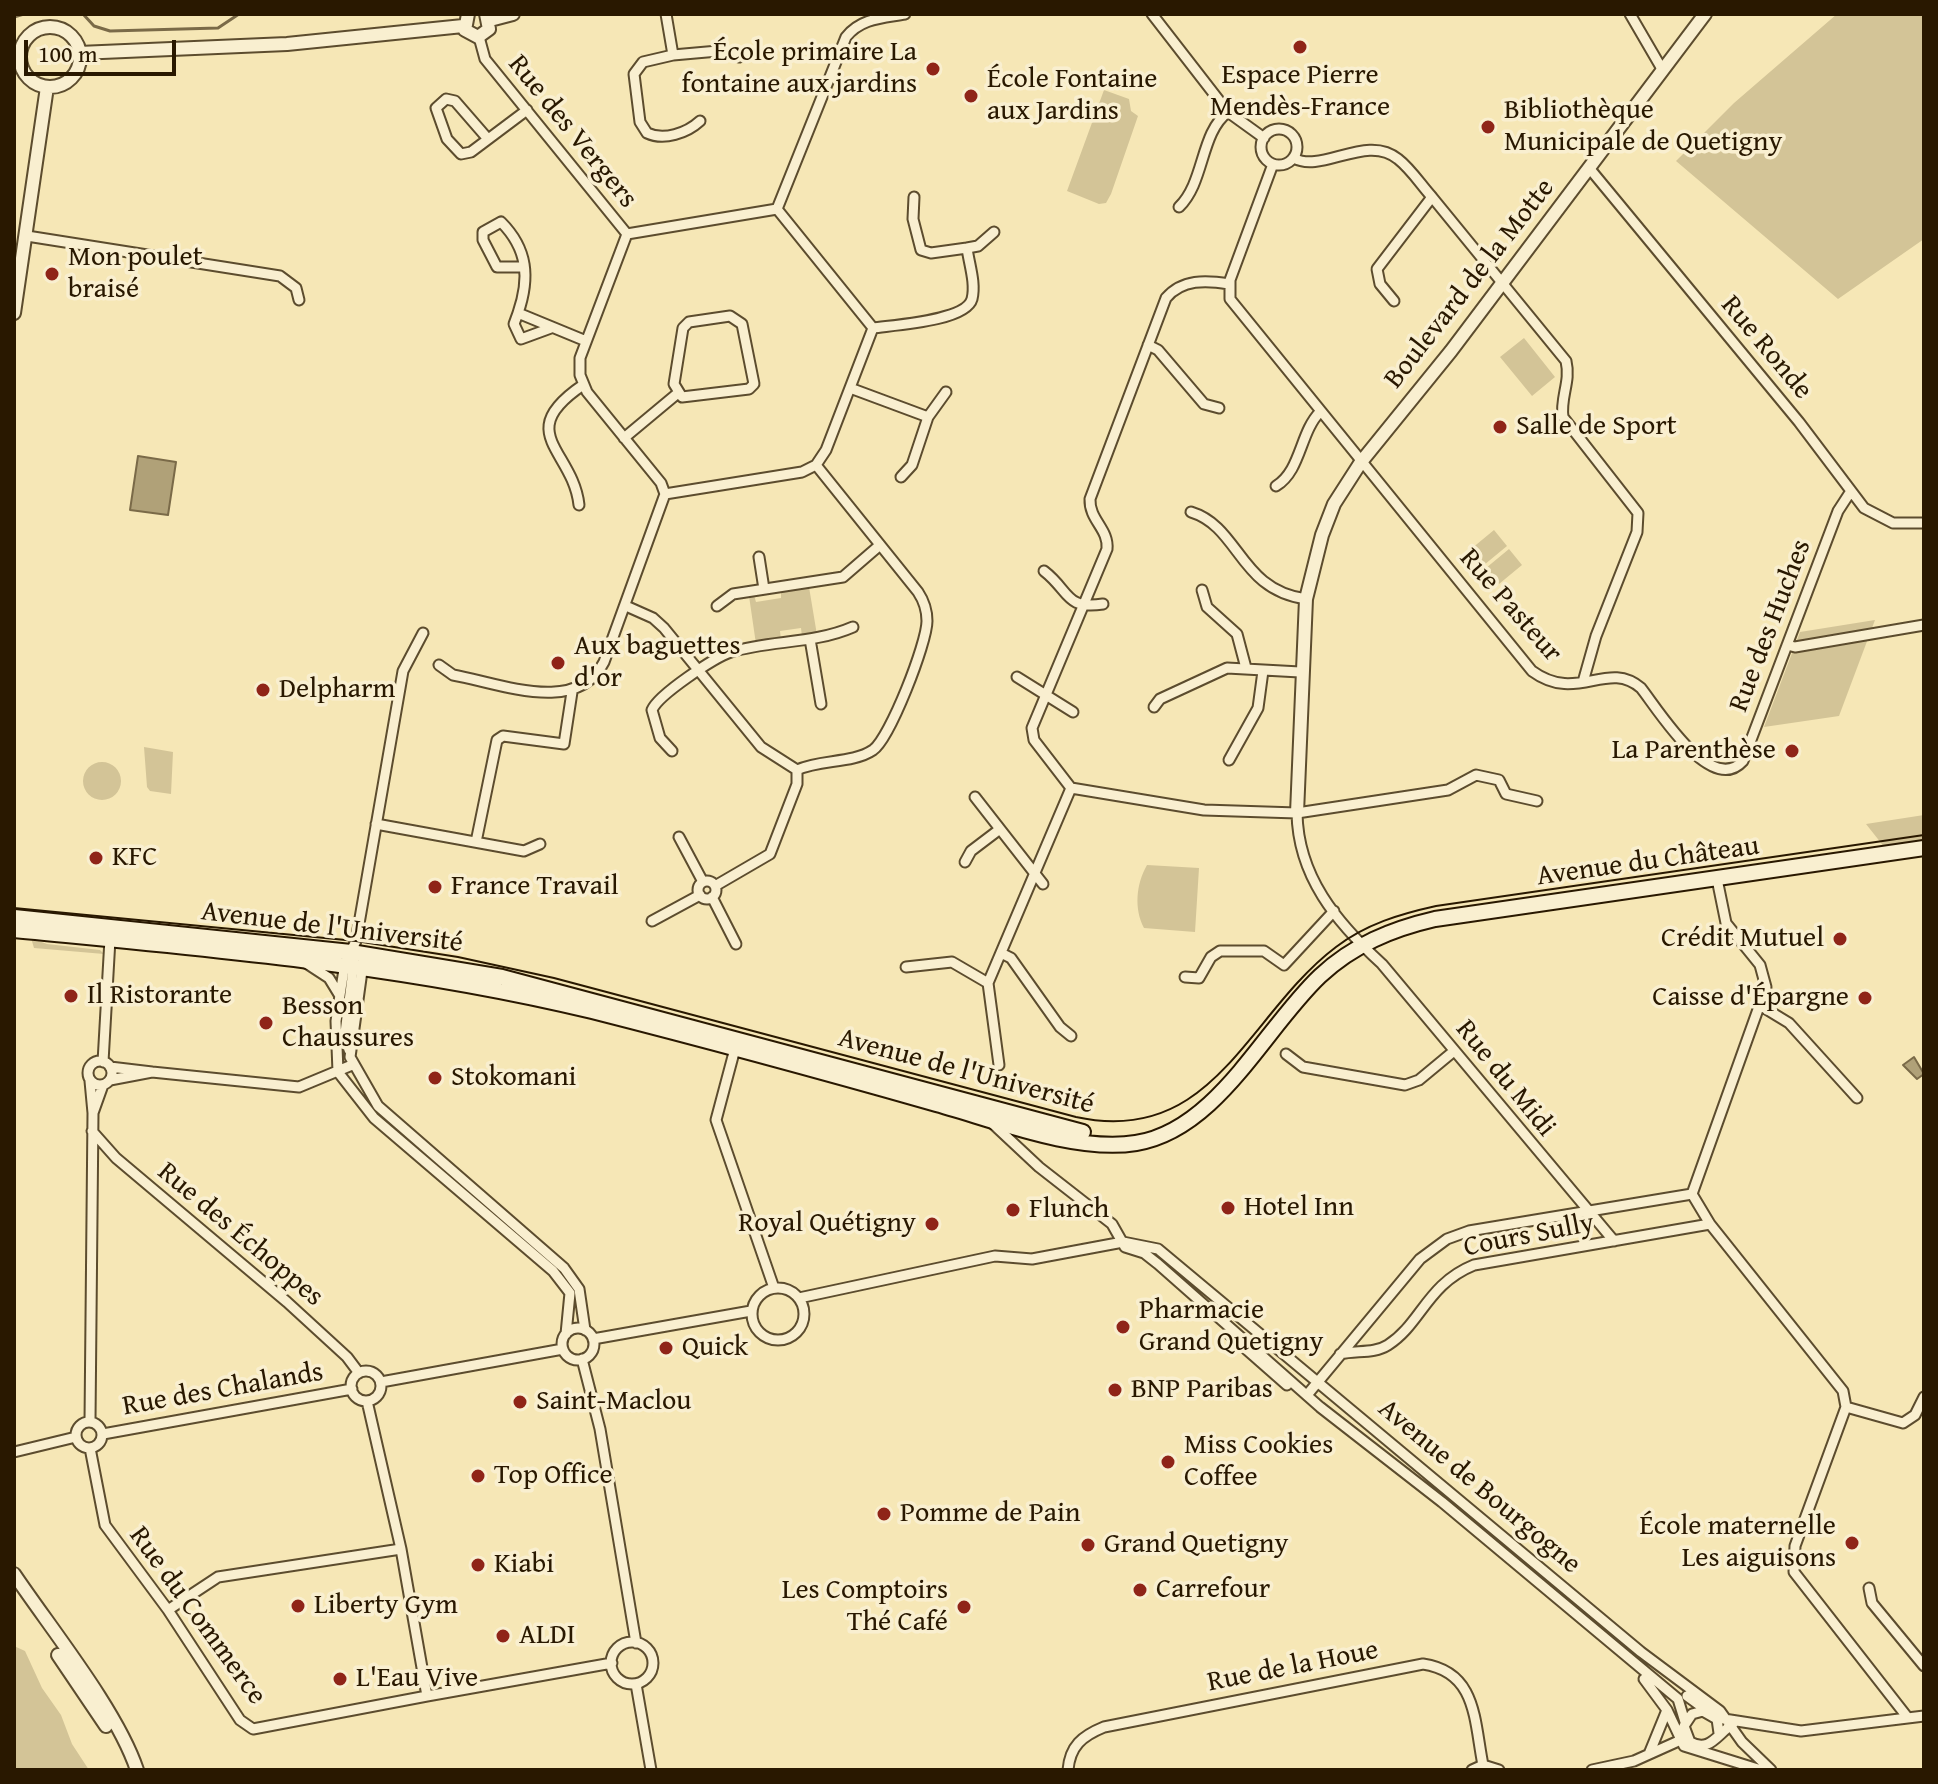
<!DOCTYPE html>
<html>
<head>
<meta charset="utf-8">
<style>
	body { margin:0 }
	#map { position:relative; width:1938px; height:1784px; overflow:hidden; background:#f6e7b6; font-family:"Gentium Book Plus",serif }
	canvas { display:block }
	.frame { position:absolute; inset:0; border:16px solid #291800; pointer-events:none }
	.scale { position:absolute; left:24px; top:40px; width:152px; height:36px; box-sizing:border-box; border:4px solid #291800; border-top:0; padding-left:10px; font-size:24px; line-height:28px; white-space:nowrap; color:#291800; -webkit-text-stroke:6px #f9efd0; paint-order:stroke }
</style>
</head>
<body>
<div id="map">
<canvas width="1938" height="1784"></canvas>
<div class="frame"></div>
<div class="scale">100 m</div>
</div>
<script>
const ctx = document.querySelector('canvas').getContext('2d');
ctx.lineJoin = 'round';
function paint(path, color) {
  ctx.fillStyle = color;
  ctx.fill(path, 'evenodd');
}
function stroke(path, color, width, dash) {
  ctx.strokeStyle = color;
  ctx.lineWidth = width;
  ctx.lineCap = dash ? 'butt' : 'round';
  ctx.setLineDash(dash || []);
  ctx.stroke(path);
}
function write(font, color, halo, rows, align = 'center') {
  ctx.font = font + ' "Gentium Book Plus",serif';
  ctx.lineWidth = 7;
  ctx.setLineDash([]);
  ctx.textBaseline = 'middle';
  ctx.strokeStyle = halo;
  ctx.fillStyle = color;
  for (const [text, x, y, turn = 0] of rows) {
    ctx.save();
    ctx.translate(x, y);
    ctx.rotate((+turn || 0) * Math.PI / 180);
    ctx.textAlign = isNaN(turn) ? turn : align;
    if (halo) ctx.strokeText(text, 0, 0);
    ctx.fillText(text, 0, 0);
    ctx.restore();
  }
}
paint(new Path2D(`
	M1837,14H1924V239L1838,299L1676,161L1734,103Z
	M1104,90L1129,99L1131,111L1138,116L1111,194L1106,203L1099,204L1067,191Z
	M1524,338L1555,377L1532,396L1500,357Z
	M1494,530L1507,546L1484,565L1471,549Z
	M1509,549L1522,565L1499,584L1486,568Z
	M809,587L817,635L802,637L801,628L780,631L781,640L756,644L749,596L754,595L756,602L781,598V591Z
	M1875,620L1839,716L1764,727L1800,632Z
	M144,747L173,752L171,794L150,791L147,787Z
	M83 781a19 19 0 1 1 38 0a19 19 0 1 1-38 0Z
	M1924,815V842L1885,848L1866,824Z
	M1147,865L1199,868L1195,932L1144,928C1134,909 1136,884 1147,865Z
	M31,938L47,944L100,950L104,954L34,948Z
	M1692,991L1704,1007L1679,1008L1677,1003Z
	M14,1646L25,1651L42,1688L61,1715L72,1744L89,1770H14Z`), '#d3c497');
const water = new Path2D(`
	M138,456L176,462L168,515L130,510Z
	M1914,1057L1924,1074L1917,1079L1903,1065Z`);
paint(water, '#b0a178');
stroke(water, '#7a6a48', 2);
stroke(new Path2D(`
	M83,14L94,26L110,31L218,28L239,14
	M14,17L24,14`), '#7a6a48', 3);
const minor = new Path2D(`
	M666,14L673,55L643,62L634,74L640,122L647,133C664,141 687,133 700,121
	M1152,14L1228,112L1264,138
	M1630,14L1662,69
	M479,37L485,59L627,234L777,209L846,37C861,18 883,18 905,14
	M673,55L718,51L739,57
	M1261 147a18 18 0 1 1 36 0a18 18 0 1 1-36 0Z
	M488,139L455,101L446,99L436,108L447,139L461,154L471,152L527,110
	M1294,158C1321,174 1367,133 1398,159C1411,169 1421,185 1432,197L1377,269L1380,284L1394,301
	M1273,164L1230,280V299L1532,671C1577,704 1607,659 1641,688C1659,711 1711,796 1743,761L1838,511L1851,491
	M1590,169L1799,422L1864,508L1893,523H1924
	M1432,197L1566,361C1571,382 1560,397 1563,417L1638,513L1637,532L1596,636L1583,682
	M1179,207C1205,182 1200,133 1228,112
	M27,236L280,276L296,288L299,300
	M967,248L978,246L994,232
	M523,267H497L483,240V232L501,222C528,249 530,278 518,313L586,341
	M518,313L514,324L521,339L551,328
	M730,316L742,324L754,384L749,389L682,397L674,384L683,328L689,322Z
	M873,328C894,325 966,321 972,299C976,283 969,264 967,248L931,253L921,250L913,219L914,197
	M1148,345L1158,350L1204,404L1219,408
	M850,388L928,417L912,465L901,477
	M928,417L946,392
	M624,438L678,393
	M1276,486C1301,471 1300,432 1320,412
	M665,494L802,472L816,465L826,450L873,328L777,209
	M579,505C573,450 512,433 583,385
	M1191,512C1240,527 1239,590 1306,599
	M759,557L764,589
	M1044,571C1070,591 1065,610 1103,604
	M1202,590L1207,607L1237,634L1246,668
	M626,606L653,618L664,628L761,747L797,770C820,759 852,764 873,750C890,738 927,643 927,621C927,610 924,601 918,592L816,465
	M717,606L733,594L843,577L880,545
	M423,633L403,671L356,941L345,963L336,1021L338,1072L374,1118L553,1271L570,1293L566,1334
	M810,639L821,704
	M1787,645L1795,647L1924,625
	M439,665L453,675C499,683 577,716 604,662L665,494L661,483L587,392L580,375V358L627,234
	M1017,677L1073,712
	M1154,707L1160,699L1227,668L1300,672
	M672,751L660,738L652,710C658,695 715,657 731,652C771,640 814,644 853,627
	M1229,760L1258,708L1263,671
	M1071,788L1204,810L1297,813L1448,790L1476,775L1499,780L1506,794L1537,801
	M975,797L1000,829
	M1297,813C1298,876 1336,922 1382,964L1614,1241
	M376,824L524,851L540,844
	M679,837L703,882
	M476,842L497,740L503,736L564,744L572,692
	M965,862L971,851L1000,829L1043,884
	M698 890a9 9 0 1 1 18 0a9 9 0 1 1-18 0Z
	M715,886L770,854L797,784V770
	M712,897L736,944
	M652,921L700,895
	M1001,953L1011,958L1060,1027L1071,1036
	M306,963L329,978L340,996
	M363,964L350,1057L378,1106L564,1268L579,1289L585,1330
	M906,967L952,962L988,983
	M1185,977L1199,978L1211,957L1220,951H1264L1284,965L1334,911
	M1761,1006L1789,1023L1857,1098
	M736,1045L716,1120L774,1288
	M349,1050L345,1033L354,962
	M1286,1054L1303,1067L1405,1085L1419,1080L1454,1051
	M88 1073a12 12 0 1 1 24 0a12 12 0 1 1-24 0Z
	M103,1062L110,939
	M999,1065L988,983L1071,788L1034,740L1032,728L1107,549C1109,529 1089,520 1090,499L1166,298C1182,279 1206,280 1229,284
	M110,1067L152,1072L110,1080
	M152,1072L299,1087L352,1065
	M90,1081L93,1113L103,1085
	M992,1123L1039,1167L1112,1224L1125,1247L1144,1253L1158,1264L1320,1407L1442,1502L1678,1699L1685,1722
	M92,1131L116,1158L287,1302L347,1357L359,1373
	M1692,1194L1710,1224L1843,1391L1846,1407L1795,1546L1794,1572L1908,1718
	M1692,1194L1766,987L1760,965L1726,923L1717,879
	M752 1314a26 26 0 1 1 52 0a26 26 0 1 1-52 0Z
	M799,1298L995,1256L1032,1259L1123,1242L1158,1249L1641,1652L1720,1711L1742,1742L1771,1770
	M562 1344a16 16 0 1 1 32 0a16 16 0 1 1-32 0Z
	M1229,1334L1287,1385
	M593,1339L751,1311
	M1340,1354C1356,1350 1374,1354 1388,1345C1421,1324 1427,1284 1474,1265L1710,1224
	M582,1359L600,1429L636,1643
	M351 1386a15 15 0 1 1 30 0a15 15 0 1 1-30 0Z
	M381,1382L563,1349
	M1307,1395L1420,1259L1447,1239L1469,1231L1692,1194
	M367,1401L401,1549L427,1696L612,1663
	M1846,1407L1903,1423L1915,1415L1924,1397
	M90,1421L93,1113
	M76 1435a13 13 0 1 1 26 0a13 13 0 1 1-26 0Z
	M103,1434L352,1389
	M90,1448L105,1525L168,1610L240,1720L253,1729L427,1696
	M14,1452L76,1437
	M1869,1588L1872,1603L1924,1666
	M168,1610L218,1577L401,1549
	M611 1663a21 21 0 1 1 42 0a21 21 0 1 1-42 0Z
	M1644,1679L1667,1710L1684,1746L1761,1770
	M636,1684L651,1770
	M1687,1696L1709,1712
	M1724,1719L1801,1731L1924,1716
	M1719,1733L1717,1719L1703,1711L1692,1714L1684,1726L1690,1742C1710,1753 1717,1734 1733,1724
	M1649,1754L1667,1710
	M1068,1770C1070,1746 1082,1736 1104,1727L1423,1664C1477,1672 1474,1720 1483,1765
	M1472,1770L1483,1765L1499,1770
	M1592,1770L1634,1761L1683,1739`);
const tertiary = new Path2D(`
	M468,14L465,30L478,37L489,29L486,14
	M490,20L513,14
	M20 57a30 30 0 1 1 60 0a30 30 0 1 1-60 0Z
	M79,53L287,44L463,26
	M14,313L47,87
	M1297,813L1306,599L1322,535L1334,504L1361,462L1451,351L1705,14
	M14,1574C51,1629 117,1710 137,1770
	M58,1655L106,1726`);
const secondary = new Path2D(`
	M14,917L351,952L502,977L1083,1132
	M14,930C208,949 402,965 592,1011C706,1040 820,1071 933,1103C992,1119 1075,1153 1136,1143C1217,1130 1264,1029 1320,976C1353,945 1392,929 1435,919L1924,848`);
stroke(minor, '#5c4c2e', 13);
stroke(tertiary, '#5c4c2e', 16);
stroke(secondary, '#291800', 18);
stroke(minor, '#f9efd0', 9);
stroke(tertiary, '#f9efd0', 12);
stroke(secondary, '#f9efd0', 14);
stroke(new Path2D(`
	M14,908L356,941L458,957L554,978L1076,1117C1214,1147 1247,1014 1336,947C1366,924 1400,914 1436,906L1924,835`), '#291800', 2);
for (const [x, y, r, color] of [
	[1300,47,8,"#8f2418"],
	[933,69,8,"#8f2418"],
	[971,96,8,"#8f2418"],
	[1488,127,8,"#8f2418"],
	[52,274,8,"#8f2418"],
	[1500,427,8,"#8f2418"],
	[558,663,8,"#8f2418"],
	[263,690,8,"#8f2418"],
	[1792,751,8,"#8f2418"],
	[96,858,8,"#8f2418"],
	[435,887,8,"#8f2418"],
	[1840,939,8,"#8f2418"],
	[71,996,8,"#8f2418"],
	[1865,998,8,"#8f2418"],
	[266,1023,8,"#8f2418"],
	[435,1078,8,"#8f2418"],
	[1228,1208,8,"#8f2418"],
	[1013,1210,8,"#8f2418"],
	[932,1224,8,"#8f2418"],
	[1123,1327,8,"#8f2418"],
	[666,1348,8,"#8f2418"],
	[1115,1390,8,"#8f2418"],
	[520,1402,8,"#8f2418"],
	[1168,1462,8,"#8f2418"],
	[478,1476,8,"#8f2418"],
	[884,1514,8,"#8f2418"],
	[1852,1543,8,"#8f2418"],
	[1088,1545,8,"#8f2418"],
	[478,1565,8,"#8f2418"],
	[1140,1590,8,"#8f2418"],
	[298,1606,8,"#8f2418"],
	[964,1607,8,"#8f2418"],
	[503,1636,8,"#8f2418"],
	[340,1679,8,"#8f2418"]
]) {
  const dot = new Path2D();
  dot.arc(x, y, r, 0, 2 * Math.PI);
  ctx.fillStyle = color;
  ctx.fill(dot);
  stroke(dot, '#f9efd0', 3);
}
write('28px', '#291800', '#f9efd0', [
	["École primaire La",917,53,"right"],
	["fontaine aux jardins",917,85,"right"],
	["Espace Pierre",1300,76,"center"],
	["Mendès-France",1300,108,"center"],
	["École Fontaine",987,80],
	["aux Jardins",987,112],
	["Bibliothèque",1504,111],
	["Municipale de Quetigny",1504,143],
	["Mon poulet",68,258],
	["braisé",68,290],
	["Salle de Sport",1516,427],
	["Aux baguettes",574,647],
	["d'or",574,679],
	["Delpharm",279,690],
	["La Parenthèse",1776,751,"right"],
	["KFC",112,858],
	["France Travail",451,887],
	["Crédit Mutuel",1824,939,"right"],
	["Il Ristorante",87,996],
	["Caisse d'Épargne",1849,998,"right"],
	["Besson",282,1007],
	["Chaussures",282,1039],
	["Stokomani",451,1078],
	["Hotel Inn",1244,1208],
	["Flunch",1029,1210],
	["Royal Quétigny",916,1224,"right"],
	["Pharmacie",1139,1311],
	["Grand Quetigny",1139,1343],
	["Quick",682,1348],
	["BNP Paribas",1131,1390],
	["Saint-Maclou",536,1402],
	["Miss Cookies",1184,1446],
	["Coffee",1184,1478],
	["Top Office",494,1476],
	["Pomme de Pain",900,1514],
	["École maternelle",1836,1527,"right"],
	["Les aiguisons",1836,1559,"right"],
	["Grand Quetigny",1104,1545],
	["Kiabi",494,1565],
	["Carrefour",1156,1590],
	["Les Comptoirs",948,1591,"right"],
	["Thé Café",948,1623,"right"],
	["Liberty Gym",314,1606],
	["ALDI",519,1636],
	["L'Eau Vive",356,1679]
], 'left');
write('28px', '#291800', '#f9efd0', [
	["Rue des Vergers",572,132,51],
	["Boulevard de la Motte",1470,284,-52],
	["Rue Ronde",1766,348,50],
	["Rue Pasteur",1510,606,49],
	["Rue des Huches",1771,626,-69],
	["Avenue du Château",1648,862,-8],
	["Avenue de l'Université",332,928,7],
	["Avenue de l'Université",966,1072,15],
	["Rue du Midi",1505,1079,51],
	["Rue des Échoppes",240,1235,40],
	["Cours Sully",1529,1236,-11],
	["Rue des Chalands",223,1390,-10],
	["Avenue de Bourgogne",1479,1487,40],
	["Rue du Commerce",197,1616,54],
	["Rue de la Houe",1293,1667,-11]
]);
</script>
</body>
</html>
